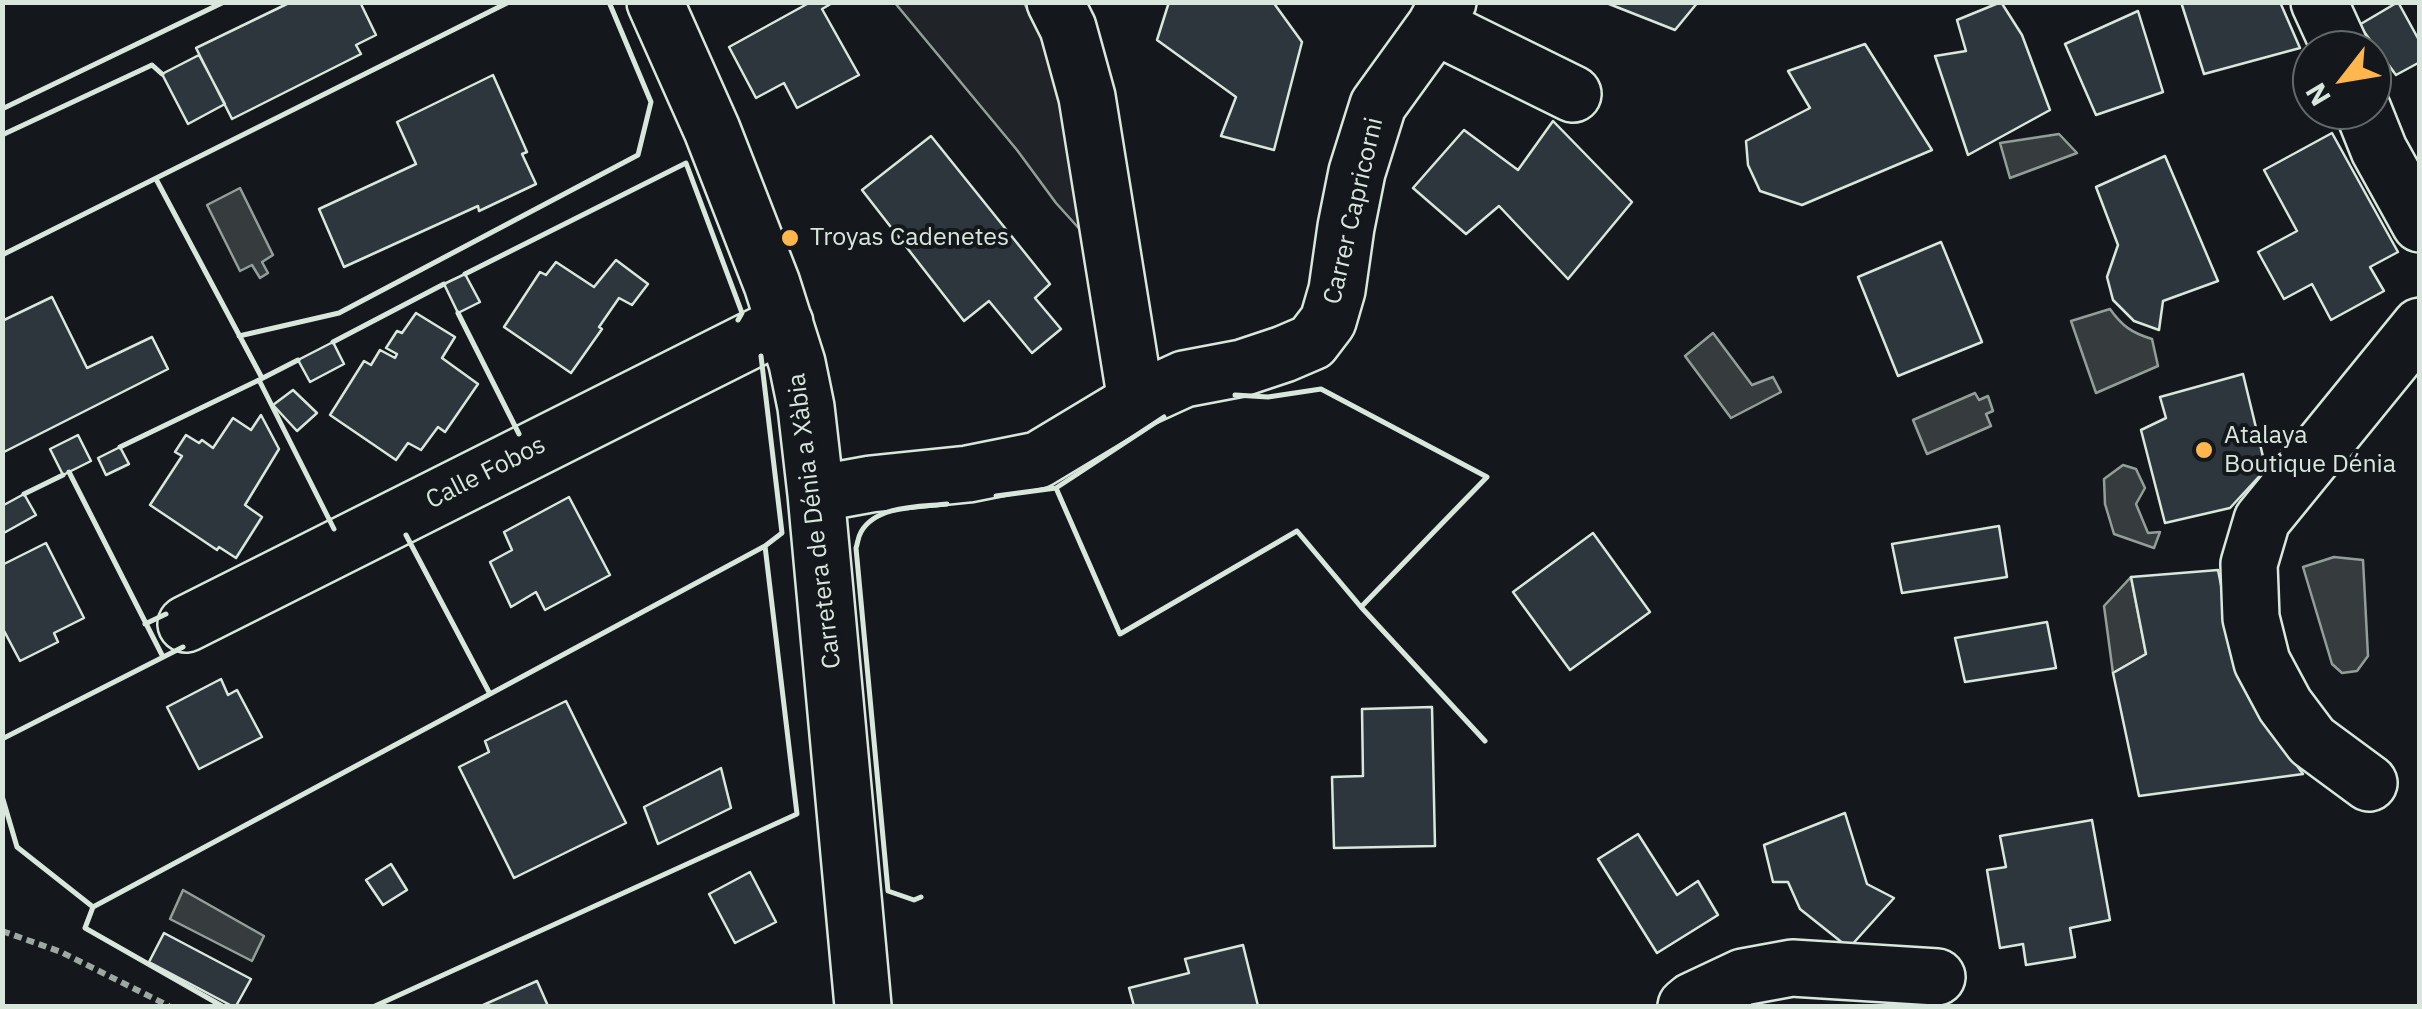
<!DOCTYPE html>
<html>
<head>
<meta charset="utf-8">
<style>
	body { margin:0 }
	#map { position:relative; width:2422px; height:1009px; overflow:hidden; background:#14181c; font-family:"IBM Plex Sans",sans-serif }
	canvas { display:block }
	.frame { position:absolute; inset:0; border:5px solid #d8e6dc; pointer-events:none }
	.north { position:absolute; left:2292px; top:30px; width:100px; height:100px; box-sizing:border-box; background:#14181c; border:2px solid #626a69; border-radius:50%; rotate:239deg; font-size:28px; font-weight:700; line-height:40px; text-align:center; color:#d8e6dc }
	.north::after { content:''; display:block; margin:auto; width:35px; height:45px; background:#ffb74d; clip-path:polygon(50% 0,100% 100%,50% 72%,0 100%) }
</style>
</head>
<body>
<div id="map">
<canvas width="2422" height="1009"></canvas>
<div class="frame"></div>
<div class="north">N</div>
</div>
<script>
const ctx = document.querySelector('canvas').getContext('2d');
ctx.lineJoin = 'round';
function paint(path, color) {
  ctx.fillStyle = color;
  ctx.fill(path, 'evenodd');
}
function stroke(path, color, width, dash) {
  ctx.strokeStyle = color;
  ctx.lineWidth = width;
  ctx.lineCap = dash ? 'butt' : 'round';
  ctx.setLineDash(dash || []);
  ctx.stroke(path);
}
function write(font, color, halo, rows, align = 'center') {
  ctx.font = font + ' "IBM Plex Sans",sans-serif';
  ctx.lineWidth = 8;
  ctx.setLineDash([]);
  ctx.textBaseline = 'middle';
  ctx.strokeStyle = halo;
  ctx.fillStyle = color;
  for (const [text, x, y, turn = 0] of rows) {
    ctx.save();
    ctx.translate(x, y);
    ctx.rotate((+turn || 0) * Math.PI / 180);
    ctx.textAlign = isNaN(turn) ? turn : align;
    if (halo) ctx.strokeText(text, 0, 0);
    ctx.fillText(text, 0, 0);
    ctx.restore();
  }
}
const green = new Path2D(`
	M895,3H1024L1052,55L1094,245L1056,203L1017,150Z`);
paint(green, '#202428');
stroke(green, '#939e99', 2.5);
const water = new Path2D(`
	M2059,134L2077,153L2010,178L2000,143Z
	M240,188L273,255L262,262L268,273L260,278L252,265L240,271L207,205Z
	M2110,309C2122,326 2132,333 2152,339L2158,366L2096,393L2071,321Z
	M1713,333L1752,385L1773,377L1781,392L1731,418L1685,356Z
	M1975,393L1979,400L1988,396L1993,411L1986,414L1991,426L1927,454L1913,420Z
	M2123,465L2136,469L2145,488L2136,504L2148,533L2160,532L2154,548L2114,534L2105,504L2104,479Z
	M2334,557L2363,560L2368,656L2357,671L2342,673L2332,664L2303,567Z
	M2131,577L2146,654L2113,673L2104,606Z
	M183,890L264,936L252,961L170,919Z`);
paint(water, '#363b3e');
stroke(water, '#939e99', 2.5);
const building = new Path2D(`
	M291,2H360L376,35L356,45L361,54L232,119L196,48Z
	M806,2H834L822,9L859,75L797,108L784,83L756,98L729,47L807,4Z
	M1169,2H1273L1302,42L1274,150L1221,136L1236,97L1157,40Z
	M1604,2H1698L1675,30Z
	M2001,2L2022,35L2050,110L1968,155L1935,56L1966,51L1957,20Z
	M2181,2H2280L2300,48L2204,74Z
	M2398,2L2420,42V62L2396,75L2359,25Z
	M2138,11L2163,92L2096,115L2065,44Z
	M1865,44L1932,150L1802,205L1760,191L1748,165L1746,141L1810,108L1788,71Z
	M199,55L225,104L188,124L162,74Z
	M493,75L527,152L522,154L536,184L479,211L478,206L344,267L319,209L416,164L397,122Z
	M1553,121L1632,202L1568,279L1499,206L1466,234L1413,188L1464,130L1518,170Z
	M2332,133L2398,252L2370,267L2384,291L2331,320L2312,284L2284,299L2258,252L2297,231L2264,170Z
	M931,136L1050,284L1035,298L1061,329L1032,353L989,301L964,321L862,190Z
	M2165,156L2218,281L2163,301L2159,330L2134,321L2113,300L2107,277L2118,245L2096,187Z
	M1941,242L1982,342L1898,376L1858,277Z
	M616,260L648,284L632,305L619,298L599,327L602,329L571,373L504,327L540,272L546,275L556,262L594,287Z
	M465,274L480,302L458,313L444,284Z
	M52,297L87,368L152,337L168,369L2,453V321Z
	M416,313L455,337L442,358L478,384L445,432L438,427L421,450L408,443L396,460L330,415L364,361L371,365L380,350L395,358L397,354L386,348L397,331L402,333Z
	M333,342L344,364L310,382L298,360Z
	M2243,374L2266,469L2230,508L2165,523L2141,430L2166,418L2160,397Z
	M293,390L317,413L297,431L273,405Z
	M261,415L279,449L245,505L262,517L236,558L219,547L217,550L150,505L182,456L175,452L186,435L199,443L202,440L213,448L233,418L251,430Z
	M78,435L91,461L63,475L50,449Z
	M120,447L129,464L106,475L98,458Z
	M24,494L36,515L2,534V506Z
	M569,497L610,575L545,610L536,592L511,607L490,562L512,550L504,532Z
	M1999,526L2007,577L1902,593L1892,544Z
	M1593,533L1650,612L1570,670L1513,592Z
	M46,543L84,618L54,633L58,642L20,661L2,627V565Z
	M2218,570L2237,664L2271,730L2303,774L2139,796L2113,673L2146,654L2131,577Z
	M2047,622L2056,668L1965,682L1955,638Z
	M221,679L228,695L237,690L262,737L199,769L167,707Z
	M566,701L626,823L514,878L459,767L489,752L485,741Z
	M1432,707L1435,846L1334,848L1332,777L1363,776L1362,709Z
	M721,768L731,808L658,844L644,807Z
	M1845,813L1867,884L1894,898L1849,948L1800,909L1788,882H1773L1764,845Z
	M2092,820L2110,920L2070,928L2075,957L2026,965L2023,944L2000,948L1987,870L2006,867L2000,836Z
	M1638,834L1677,895L1698,881L1718,915L1657,953L1598,859Z
	M391,864L407,890L383,905L366,880Z
	M750,872L776,922L735,943L709,894Z
	M164,933L251,979L236,1006H232L149,962Z
	M1243,945L1258,1006H1134L1129,988L1189,973L1185,959Z
	M537,981L548,1006H481Z`);
paint(building, '#2c363c');
stroke(building, '#d8e6dc', 2.5);
const minor = new Path2D(`
	M655,2L712,130L772,284L797,363L806,407L816,494L863,1006
	M1055,2L1068,28L1087,97L1136,401
	M2319,2L2341,50
	M1435,26L1573,94
	M2363,110L2379,150L2420,224
	M816,494L871,484L968,474L1038,460L1136,401L1184,379L1242,368L1284,354L1312,342L1328,321L1337,290L1346,227L1357,172L1378,105L1435,26L1448,2
	M186,624L785,323
	M2369,783L2312,741L2285,705L2262,662L2251,618L2249,564L2262,520L2420,326
	M1686,1006L1692,1001L1743,977L1792,968L1937,977`);
stroke(minor, '#d8e6dc', 60);
stroke(new Path2D(`
	M2,931L61,952L169,1006`), '#9da8a2', 6, [8, 5]);
stroke(minor, '#14181c', 55);
stroke(new Path2D(`
	M2,109L224,2
	M2,135L152,65L162,74
	M156,179L262,378
	M2,255L509,2
	M465,274L686,163L742,313L738,320
	M458,313L519,434
	M239,336L339,313L638,155L651,102L609,2
	M333,342L444,284
	M761,356L782,533L765,546
	M259,380L298,360
	M1235,395L1268,397L1321,389L1487,477L1361,607
	M120,447L259,380L334,529
	M69,472L163,657
	M1056,488L1164,417
	M24,494L63,475
	M996,496L1056,488L1120,634L1297,531L1361,607L1485,741
	M145,624L166,614
	M2,739L183,647
	M2,796L17,847L93,907L490,694L406,535
	M921,897L914,900L888,891L856,548C858,542 858,537 861,532C876,505 920,507 947,504
	M93,907L85,928L222,1006
	M375,1006L797,814L765,546L490,694`), '#d8e6dc', 5);
for (const [x, y, r, color] of [
	[790,238,10,"#ffb74d"],
	[2204,450,10,"#ffb74d"]
]) {
  const dot = new Path2D();
  dot.arc(x, y, r, 0, 2 * Math.PI);
  ctx.fillStyle = color;
  ctx.fill(dot);
  stroke(dot, '#14181c', 4);
}
write('25px', '#d8e6dc', '#14181c', [
	["Carrer Capricorni",1354,211,-77],
	["Calle Fobos",486,473,-27],
	["Carretera de Dénia a Xàbia",815,521,-97]
]);
write('25px', '#d8e6dc', '#14181c', [
	["Troyas Cadenetes",810,238],
	["Atalaya",2224,436],
	["Boutique Dénia",2224,465]
], 'left');
</script>
</body>
</html>
